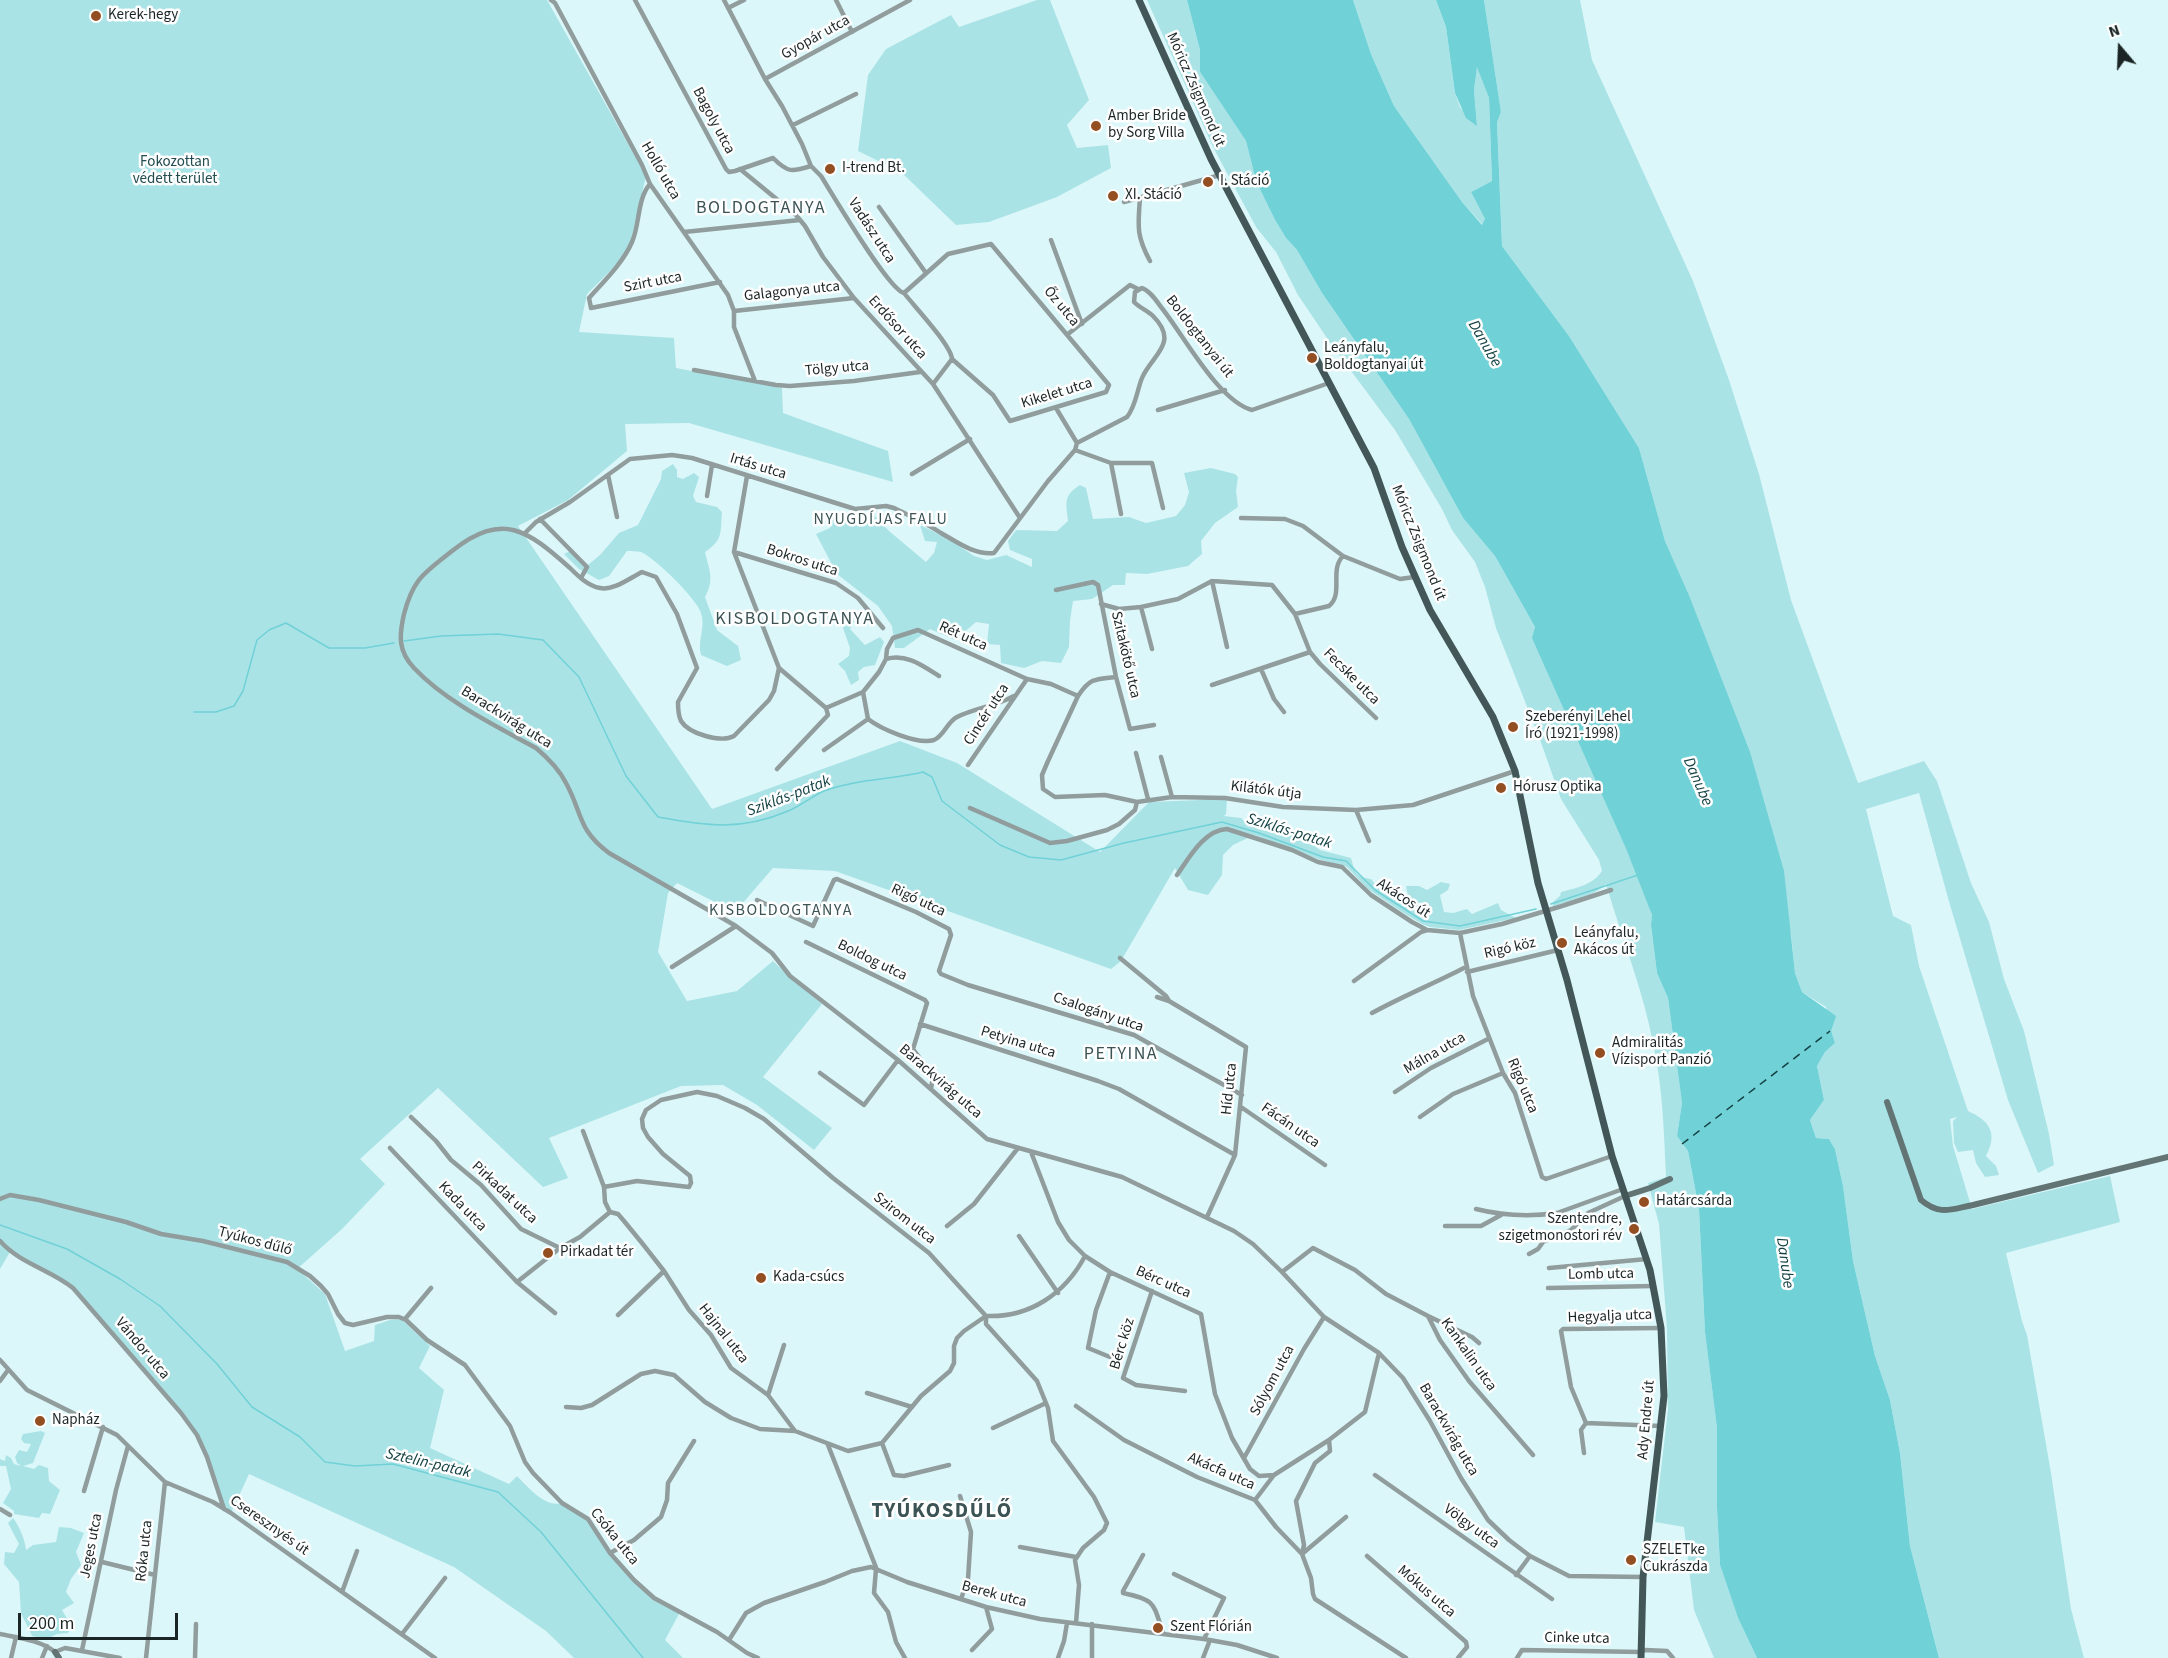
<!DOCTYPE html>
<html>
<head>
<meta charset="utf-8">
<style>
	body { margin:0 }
	#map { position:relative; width:2168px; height:1658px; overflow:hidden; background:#dcf7f9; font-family:"Source Sans 3",sans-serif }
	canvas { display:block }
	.north { position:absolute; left:2090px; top:18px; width:60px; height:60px; -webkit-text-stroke:4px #fefefe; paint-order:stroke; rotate:341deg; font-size:16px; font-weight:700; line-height:24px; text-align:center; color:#1b2525 }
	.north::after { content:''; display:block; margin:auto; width:21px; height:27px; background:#1b2525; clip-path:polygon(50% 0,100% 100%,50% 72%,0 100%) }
	.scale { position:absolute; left:18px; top:1613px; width:160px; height:27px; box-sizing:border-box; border:3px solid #1b2525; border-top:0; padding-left:8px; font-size:18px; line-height:21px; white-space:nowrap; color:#1b2525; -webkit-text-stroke:4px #fefefe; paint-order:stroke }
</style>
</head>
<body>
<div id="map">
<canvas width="2168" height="1658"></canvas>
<div class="north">N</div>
<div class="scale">200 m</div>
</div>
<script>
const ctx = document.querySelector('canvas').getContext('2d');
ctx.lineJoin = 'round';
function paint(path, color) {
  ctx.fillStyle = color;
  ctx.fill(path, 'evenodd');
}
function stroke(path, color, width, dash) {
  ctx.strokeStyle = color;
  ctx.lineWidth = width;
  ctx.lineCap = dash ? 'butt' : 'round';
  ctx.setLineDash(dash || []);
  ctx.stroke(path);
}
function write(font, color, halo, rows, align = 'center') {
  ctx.font = font + ' "Source Sans 3",sans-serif';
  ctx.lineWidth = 5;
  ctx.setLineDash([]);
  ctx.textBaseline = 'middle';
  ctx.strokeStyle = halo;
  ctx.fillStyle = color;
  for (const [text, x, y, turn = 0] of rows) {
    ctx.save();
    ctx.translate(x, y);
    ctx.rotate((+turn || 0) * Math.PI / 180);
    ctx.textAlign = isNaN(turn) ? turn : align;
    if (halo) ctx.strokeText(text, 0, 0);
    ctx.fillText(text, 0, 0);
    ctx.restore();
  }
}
paint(new Path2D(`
	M0,0H547L646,176L628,253L587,294L579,332L674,338L676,368L782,388L783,413L888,451L893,482L689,423L625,424L627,451L568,500L518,526L712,809L900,741L957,763L1100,852L1149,802L1227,799L1226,814L1224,816L1241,818L1246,823L1254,824L1259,817L1263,824L1269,828H1280L1298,834L1320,850L1351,858C1355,872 1355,877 1371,879C1382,894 1386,892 1401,897L1405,903L1409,901L1406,886H1419L1427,890L1441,882L1450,884L1448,890L1440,895L1444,912L1453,913L1467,909L1472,914L1498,903L1501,910L1516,918L1459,930L1430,927L1422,924L1402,912L1368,889L1347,867L1318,859L1254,835L1233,845L1223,855L1222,875L1208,895L1188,890L1175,868L1121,961L1111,969L835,871L773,868L735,912L677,883L668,893L658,952L687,1001L737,991L773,961L794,981L822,1004L763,1077L832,1128L814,1150L757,1105L723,1085L681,1086L549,1138L568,1178L543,1187L438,1088L360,1159L385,1184L342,1229L297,1269L325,1294L345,1351L374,1341L375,1325L390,1320L401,1319L430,1346L419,1368L444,1390L430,1448L509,1484L517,1476C528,1487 545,1508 562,1503L582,1514L610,1553L654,1598L680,1612L665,1640L683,1658H574L546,1631L454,1567L249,1474L231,1513L224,1509L197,1435L73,1288L10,1252L0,1269Z
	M1037,0H1050L1089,100L1067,125L1077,148L1108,145L1111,168L1057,197L989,222L956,225L901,172L858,151L868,75L886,49L951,15L959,27Z
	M1147,0H1187L1200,50V72L1246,141L1256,181L1275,220L1286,238L1297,250L1322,293L1409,419L1463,518L1495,556L1535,627L1533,638L1643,887L1652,916L1651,926L1657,973L1668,998L1682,1103L1677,1136L1688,1151L1699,1209L1705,1332L1717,1428V1508L1720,1565L1738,1618L1757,1658H1714L1694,1610L1684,1527L1655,1522L1668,1409L1667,1329L1659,1224L1648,1183L1666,1177C1664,1134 1663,1091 1654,1048C1644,992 1622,939 1606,884C1593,897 1571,901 1553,906V902L1560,896L1561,892C1576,888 1593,885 1602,871L1599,860L1561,799L1539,737L1496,628L1485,587L1475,562L1452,530L1442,509L1395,430L1331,344L1298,295L1276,252L1256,227L1213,147Z
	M1353,0H1436L1446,27L1455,93L1460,107L1477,125L1474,90L1477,65L1489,98L1492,181L1471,192L1485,219L1483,225L1462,202L1394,106L1371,54Z
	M1484,0H1580L1592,60L1693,281L1729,380L1759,474L1791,600L1858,783L1924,761L1937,781L1971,883L1989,922L2004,979L2024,1031L2049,1134L2054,1165L2038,1173L2008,1100L1950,905L1919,793L1866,809L1893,916L1911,925L1919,966L1968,1111C1990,1121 1998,1133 1986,1156L1996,1166L1999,1175L1985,1177L1976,1163L1973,1150L1958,1152L1954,1143L1953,1121L1957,1117L1950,1119L1953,1146L1972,1209L2110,1176L2120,1222L2006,1253L2022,1321L2027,1335L2051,1473L2071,1609L2084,1658H1939L1910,1546L1900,1453L1890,1400L1875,1356L1853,1261L1843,1186L1835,1149L1829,1139L1816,1138L1810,1120L1824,1100L1817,1066L1825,1052L1835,1043L1830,1031L1826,1007L1802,992L1795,973L1791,934L1727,695L1689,595L1665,541L1639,448L1569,336L1502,246L1497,121L1501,112Z
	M673,464L677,470V477L683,479L694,473L699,477L693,496L696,502L717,507L722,512C720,533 724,539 705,552C709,570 715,579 705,597L717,630L738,646L741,660L727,666L701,655C697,641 706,627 701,613C697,599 655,558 641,552C637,551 631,551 627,551L609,576L599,580L579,569L564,554L570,551L588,565L600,555L619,533L638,525L661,479L662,471Z
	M1211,468L1235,474L1238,477L1236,491L1238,507L1215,523L1201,541L1202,554L1188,566L1147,574L1126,573L1125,585H1113L1092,599L1073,601L1070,621L1069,647L1061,663L1042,661L1024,668L1001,663L1000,645L987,644L989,624L976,622L955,640L930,629L904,648H895L892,626L878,606L837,574L816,534L830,528L834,511L861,519L874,515L889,531L926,562L934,553L937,542L925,541L920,525L949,539L974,556L987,560L1006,555L1032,567V559L1010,550L1008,541L1016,530L1057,531L1068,521C1066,502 1063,496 1080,485L1086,488L1093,519L1129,517L1146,523L1176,516L1185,505L1189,492L1184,473Z
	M850,618L854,621L850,629L865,645L880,637L884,642L875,665L864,667L858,672L859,680L851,685L845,671L838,664L849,656L850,648L843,628Z
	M41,1431L45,1433L33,1463L23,1466L34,1469L39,1465L48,1468L49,1481L60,1490L50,1514L42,1513L39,1518L14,1514V1511L3,1503L11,1489L6,1466H0V1459L5,1461L6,1455L11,1458L14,1464L21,1466L17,1463L15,1457L19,1450L27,1452L31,1444L24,1443L21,1439L23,1434Z
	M13,1518C20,1527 25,1540 26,1550L33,1545L56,1542L59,1527L71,1528L84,1533L76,1552L81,1565L71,1579L66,1592L74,1603L62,1610L72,1627L68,1633L57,1634L47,1639L32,1636L21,1613L19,1582L4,1564L5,1552L14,1553L19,1544L8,1523Z`), '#aae3e6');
paint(new Path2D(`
	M1187,0H1353L1371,54L1394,106L1462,202L1482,225L1485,219L1471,192L1492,181L1489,98L1477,67L1474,90L1477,126L1466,118L1455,93L1446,27L1436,0H1484L1501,112L1497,122L1502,246L1569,336L1639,448L1665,541L1689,595L1750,752L1784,871L1795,973L1802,992L1836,1016L1831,1031L1835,1043L1825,1052L1817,1066L1824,1100L1810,1120L1816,1138L1829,1139L1835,1149L1843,1186L1853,1261L1875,1356L1890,1400L1900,1453L1910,1546L1939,1658H1757L1738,1618L1720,1565L1717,1508V1428L1705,1332L1699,1209L1688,1151L1677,1136L1682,1103L1668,998L1657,973L1651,925L1652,915L1627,851L1532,638L1535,627L1495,556L1463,518L1409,419L1322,293L1297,250L1286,238L1275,220L1256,181L1246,141L1200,72V50Z`), '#70d1d7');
stroke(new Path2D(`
	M404,641L441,636L498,634L543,640L579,677L626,776L658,817C706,826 742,831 788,811C801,806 812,796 824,791C856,779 891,780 923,772L932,777L942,801L1000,845L1029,857L1061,860L1124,843L1222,822L1259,833L1323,857L1346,861L1375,890L1423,921L1460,926L1536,909
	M194,712H216L234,706L243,691L257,640L269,630L286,623L329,648H365L394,643
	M1551,904L1638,875
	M0,1225L67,1249L120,1279L160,1306L217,1364L252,1407L300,1437L325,1462L355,1466L393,1464L498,1492L541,1532L643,1658`), '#70d1d7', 1.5);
stroke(new Path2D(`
	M1682,1144L1830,1031`), '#144244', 1.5, [8, 6]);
stroke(new Path2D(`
	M551,0L555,3L642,165L650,184L728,295L734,311V327L755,381
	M635,0L726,169L729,172L735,171L773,158C788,173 792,172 811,166
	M724,0L765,79L782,106L802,144L811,166L821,176C833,195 888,289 904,293C914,306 951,345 952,359L993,395L1010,421L1106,392L1109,385L991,244L948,254L904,293
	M836,0L852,32
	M728,8L744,0
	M765,79L910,0
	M793,125L856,94
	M740,169L796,215L805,226L823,257L854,298L933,384L1020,518
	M650,184C637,199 640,224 632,242C623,263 604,281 589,298L591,308L720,282
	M1140,198C1138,226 1136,235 1150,261
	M1124,202L1220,175
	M879,207L926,273
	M684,232L800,220
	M1051,240L1082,324
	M734,311L854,298
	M1068,334L1130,285L1138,289
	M694,370L776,385L790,386L854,381L920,372
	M933,384L952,359
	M1056,408L1077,443
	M1158,410L1225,390
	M1075,450L1111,463H1152L1163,508
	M1111,463L1121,514
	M912,474L970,439
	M608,475L617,517
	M747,476L734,552L779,668L774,691L769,700L734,736C721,743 689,734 681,721C678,715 678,708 678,702L697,668L677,614L656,577L642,572C630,578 613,591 600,588C588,586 578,576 570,568C527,530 503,511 452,551C424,573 413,579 404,614C399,636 398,651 414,668C446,702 496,726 536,748C548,758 559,769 566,783C583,814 577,829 609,853L736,926L772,953L790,976L898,1060L987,1139L1122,1177L1234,1231L1253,1244L1282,1272L1324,1317L1379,1353L1403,1378L1430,1421L1461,1478L1488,1520L1509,1540L1530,1556L1569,1576L1643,1577
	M707,496L712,465
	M1241,518L1285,519L1303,526L1343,556
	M540,519L587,567L581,578
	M525,533L536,522L570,502L630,459L672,455L692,458L855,509L886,506L894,508C910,516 926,523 941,533C957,542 974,555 994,553L1048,481L1075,450L1077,443L1127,417C1136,406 1137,390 1142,378C1152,355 1180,343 1153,316C1148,311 1140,308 1134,302L1135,292L1142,288C1150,291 1156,300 1161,307C1183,334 1218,401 1252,410L1329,383
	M734,552L836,583L858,598L883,628
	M1212,581L1227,647
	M1056,590L1093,582L1098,585L1116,677L1130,729L1154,725
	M1101,604L1119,609L1141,607L1178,599L1212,581L1272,585L1295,614L1329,606C1344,594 1329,570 1343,556L1400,579L1414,577
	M1141,607L1152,649
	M1295,614L1310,652L1320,664L1376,718
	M886,659C906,653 923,666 939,676
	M779,668L826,708
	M1261,669L1274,699L1284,712
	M1116,677C1095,679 1090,678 1078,696L1048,761L1042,775L1043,789L1055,797L1105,795L1137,802L1172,797L1225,798L1283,807L1356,810L1413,805L1515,771
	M1212,685L1310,652
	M863,692L868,719C881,729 917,745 934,740C944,736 947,722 957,717C975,708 996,706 1014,696
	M826,708L863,692L879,672L886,659L887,649L893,638L918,630L1027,679L1051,684L1078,696
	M824,750L868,719
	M1136,753L1148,799
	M1161,757L1172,797
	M968,765L1027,679
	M777,769L828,715L826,708
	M970,808L1050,843L1067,841L1107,830L1119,824L1135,810L1137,802
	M1356,810L1369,841
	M1177,875C1189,858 1204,830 1227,829L1292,850L1318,862L1342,867L1371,895L1412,922L1427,930L1460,933L1502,924L1562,906L1611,890
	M757,900L813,926L834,880L837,879L916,912L949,929L951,935L939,971L941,974L968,985L1134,1035L1242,1095
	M1460,933L1473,996L1503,1073L1515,1093L1542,1177L1546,1179L1612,1156
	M806,942L925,1000L927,1003L913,1049L933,1076L931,1089
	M1120,958L1166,996L1169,1001L1246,1047L1235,1155L1207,1217
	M672,967L736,926
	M1467,972L1558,950
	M1354,981L1421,932L1427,930
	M1157,997L1169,1001
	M1372,1013C1403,996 1435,983 1466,967
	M920,1024L1098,1081L1119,1089L1235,1155
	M820,1073L864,1105L898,1060
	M1395,1092L1431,1068L1488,1039
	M1241,1107L1325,1165
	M411,1117L436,1141L451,1160L481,1185L521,1229L560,1248L580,1237L610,1212
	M1420,1117L1453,1094L1503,1073
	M583,1131L604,1187L605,1202L610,1212
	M390,1148L517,1282L555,1313
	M1031,1152L1058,1222L1069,1240L1085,1256L1110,1272L1201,1314L1215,1394L1232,1438L1250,1469L1259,1476L1274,1475L1329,1440L1365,1412L1379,1353
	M604,1187L637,1181L689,1187L691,1183L690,1176L663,1154L648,1137L643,1128L642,1119L646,1110L661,1100L697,1092L717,1096L745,1108L764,1119L833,1178L929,1253L986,1316V1324L1037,1381L1048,1408L1053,1441L1094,1497L1107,1523L1104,1530L1083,1548L1075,1560L1079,1585L1076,1623
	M0,1199L10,1195L39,1200L126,1222L161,1234L203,1241L287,1262L310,1276L321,1286L328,1294L338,1314L345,1323L353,1325L387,1317H399L406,1320L427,1340L465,1365L510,1426L525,1462L533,1473L562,1503L588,1519L610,1553L634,1580L654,1598L717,1632L747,1653L758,1658
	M1476,1209C1504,1216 1528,1217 1557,1213L1623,1189
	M610,1212L618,1214L624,1221L642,1243L664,1271L689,1310L711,1335L731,1368L768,1395L795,1431L848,1451L882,1443L921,1396L950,1371L954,1363V1346L957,1338L964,1331L986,1316
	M947,1226L974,1204L1018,1148
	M1445,1226H1481L1501,1215
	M1019,1236L1058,1293
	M0,1241C19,1263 51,1270 73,1288L181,1413L197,1435L207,1457L224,1509
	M1529,1254L1538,1249L1543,1242L1571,1230L1588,1213L1625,1196
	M1549,1268L1647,1259
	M1110,1272L1096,1310L1088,1348L1110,1357
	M1282,1272L1313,1248L1355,1270L1386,1294L1428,1316L1440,1340L1469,1381L1533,1455
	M517,1282L560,1248
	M1548,1288L1654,1286
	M1152,1291L1123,1378L1136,1385L1185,1391
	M618,1315L664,1271
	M986,1316C1029,1318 1065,1294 1085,1256
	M1428,1316L1472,1337L1479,1343
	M405,1319L431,1288
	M0,1360L27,1390L117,1435L165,1482L213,1502L231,1513L435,1658
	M0,1381L8,1370
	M867,1393L912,1407
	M768,1395L784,1345
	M1076,1406L1124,1440L1197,1477L1255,1500L1276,1527L1302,1554L1311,1578L1313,1594L1315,1599L1406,1658
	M566,1407L581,1408L592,1405L641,1374L655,1371L674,1375L705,1402L731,1418L760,1429L795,1431
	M1586,1423L1661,1426
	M993,1428L1046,1403
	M882,1443L894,1475L904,1476L949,1465
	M828,1445L877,1570
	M1584,1453L1581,1430L1586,1423L1571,1387L1561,1331L1563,1329L1661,1328
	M1244,1458L1304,1349L1324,1317
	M1375,1475L1552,1599
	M84,1491L103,1427
	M960,1496L971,1532L968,1579L961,1599
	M1255,1500L1274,1475
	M0,1509L10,1515
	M1020,1547L1076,1557
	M610,1553L634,1540L661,1517L667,1500L668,1483L694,1441
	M1302,1554L1304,1545L1296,1501L1315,1463L1330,1451L1329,1440
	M1302,1554L1346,1517
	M1143,1555L1123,1591V1593C1156,1600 1153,1603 1163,1633
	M1367,1556L1466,1642L1467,1647L1458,1658
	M102,1562L155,1575
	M876,1569L874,1593L888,1612L896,1642L905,1658
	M1174,1574L1224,1598L1204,1639
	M1516,1575L1530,1556
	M342,1592L357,1551
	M1092,1624V1658
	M0,1634C19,1638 40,1640 55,1652L65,1648L120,1658
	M402,1634L445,1578
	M729,1640L746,1613L764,1603L825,1582L852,1571L871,1567L907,1582L986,1607L1040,1619L1204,1639L1237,1645L1277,1658
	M82,1650L116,1490L128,1446
	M972,1650L992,1629L986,1607
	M11,1658L16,1637
	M42,1658L47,1646
	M146,1658L165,1482
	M195,1658L196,1624
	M1058,1658L1064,1641L1067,1623
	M1203,1658L1210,1640
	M1517,1658L1522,1650L1641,1652L1645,1650L1667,1651L1673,1658`), '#919c9d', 4.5);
stroke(new Path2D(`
	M1887,1102L1921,1200C1940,1216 1951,1209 1973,1205L2168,1157
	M1625,1196L1650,1188L1670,1179
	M55,1652L59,1658`), '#637475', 6);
stroke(new Path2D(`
	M1139,0L1211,159L1374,468L1402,547L1430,610L1493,717L1515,771L1538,883L1567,980L1612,1156L1650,1270L1661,1328L1664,1396L1643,1577L1641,1658`), '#435758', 7);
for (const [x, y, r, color] of [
	[96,16,6,"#934f22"],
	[1096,126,6,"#934f22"],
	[830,169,6,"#934f22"],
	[1208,182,6,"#934f22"],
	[1113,196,6,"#934f22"],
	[1312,358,6,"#934f22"],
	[1513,727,6,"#934f22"],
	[1501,788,6,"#934f22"],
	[1562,943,6,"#934f22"],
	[1600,1053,6,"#934f22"],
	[1644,1202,6,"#934f22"],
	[1634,1229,6,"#934f22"],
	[548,1253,6,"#934f22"],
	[761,1278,6,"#934f22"],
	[40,1421,6,"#934f22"],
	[1631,1560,6,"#934f22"],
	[1158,1628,6,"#934f22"]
]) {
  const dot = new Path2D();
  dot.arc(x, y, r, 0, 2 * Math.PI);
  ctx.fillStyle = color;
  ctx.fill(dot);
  stroke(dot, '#fefefe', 2);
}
write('15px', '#1b2525', '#fefefe', [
	["Kerek-hegy",108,16],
	["Amber Bride",1108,117],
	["by Sorg Villa",1108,134],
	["I-trend Bt.",842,169],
	["I. Stáció",1220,182],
	["XI. Stáció",1125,196],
	["Leányfalu,",1324,349],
	["Boldogtanyai út",1324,366],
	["Szeberényi Lehel",1525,718],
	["Író (1921-1998)",1525,735],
	["Hórusz Optika",1513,788],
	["Leányfalu,",1574,934],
	["Akácos út",1574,951],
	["Admiralitás",1612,1044],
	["Vízisport Panzió",1612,1061],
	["Határcsárda",1656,1202],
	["Szentendre,",1622,1220,"right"],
	["szigetmonostori rév",1622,1237,"right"],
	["Pirkadat tér",560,1253],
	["Kada-csúcs",773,1278],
	["Napház",52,1421],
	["SZELETke",1643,1551],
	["Cukrászda",1643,1568],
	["Szent Flórián",1170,1628]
], 'left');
write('15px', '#1b2525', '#fefefe', [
	["Gyopár utca",816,38,-29],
	["Móricz Zsigmond út",1195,90,66],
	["Bagoly utca",713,121,62],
	["Holló utca",660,171,60],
	["Vadász utca",871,231,57],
	["Szirt utca",653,283,-11],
	["Galagonya utca",792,292,-6],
	["Őz utca",1061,307,50],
	["Erdősor utca",897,328,48],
	["Boldogtanyai út",1199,337,52],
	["Tölgy utca",837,369,-5],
	["Kikelet utca",1057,394,-17],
	["Irtás utca",758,467,17],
	["Móricz Zsigmond út",1418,543,68],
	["Bokros utca",802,561,18],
	["Rét utca",963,637,24],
	["Szitakötő utca",1125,655,77],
	["Fecske utca",1351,677,45],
	["Cincér utca",987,715,-57],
	["Barackvirág utca",506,718,32],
	["Kilátók útja",1266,791,7],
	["Akácos út",1403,899,33],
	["Rigó utca",918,901,25],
	["Rigó köz",1510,949,-13],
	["Boldog utca",872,961,26],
	["Csalogány utca",1098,1013,19],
	["Petyina utca",1018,1043,17],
	["Málna utca",1435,1054,-30],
	["Barackvirág utca",940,1082,41],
	["Rigó utca",1522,1086,67],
	["Híd utca",1230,1089,-84],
	["Fácán utca",1290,1126,35],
	["Pirkadat utca",504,1193,43],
	["Kada utca",462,1207,46],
	["Szirom utca",904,1219,38],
	["Tyúkos dűlő",255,1242,15],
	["Lomb utca",1601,1275,-1],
	["Bérc utca",1163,1283,24],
	["Hegyalja utca",1610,1317,-2],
	["Hajnal utca",723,1334,52],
	["Bérc köz",1123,1344,-73],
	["Vándor utca",142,1349,50],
	["Kankalin utca",1468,1355,55],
	["Sólyom utca",1273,1381,-62],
	["Ady Endre út",1647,1420,-85],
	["Barackvirág utca",1448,1430,60],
	["Akácfa utca",1221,1472,24],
	["Cseresznyés út",269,1526,35],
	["Völgy utca",1471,1527,36],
	["Csóka utca",614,1537,51],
	["Jeges utca",92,1546,-79],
	["Róka utca",145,1551,-84],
	["Mókus utca",1426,1592,41],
	["Berek utca",994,1595,15],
	["Cinke utca",1577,1639,1]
]);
write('15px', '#214d50', '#fefefe', [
	["Fokozottan",175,163],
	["védett terület",175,180]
]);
write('italic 16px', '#144244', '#fefefe', [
	["Danube",1484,344,60],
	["Danube",1697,782,66],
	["Sziklás-patak",789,797,-21],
	["Sziklás-patak",1289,832,17],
	["Danube",1784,1263,82],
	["Sztelin-patak",428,1464,13]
]);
ctx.letterSpacing = '1.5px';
write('16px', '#3b5354', '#fefefe', [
	["NYUGDÍJAS FALU",881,520],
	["KISBOLDOGTANYA",781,911]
]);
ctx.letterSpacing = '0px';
ctx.letterSpacing = '1.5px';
write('18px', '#3b5354', '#fefefe', [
	["BOLDOGTANYA",761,209],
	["KISBOLDOGTANYA",795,620],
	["PETYINA",1121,1055]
]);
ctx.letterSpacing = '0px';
ctx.letterSpacing = '1.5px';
write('bold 21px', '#3b5354', '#fefefe', [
	["TYÚKOSDŰLŐ",942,1512]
]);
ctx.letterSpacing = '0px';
</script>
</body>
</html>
